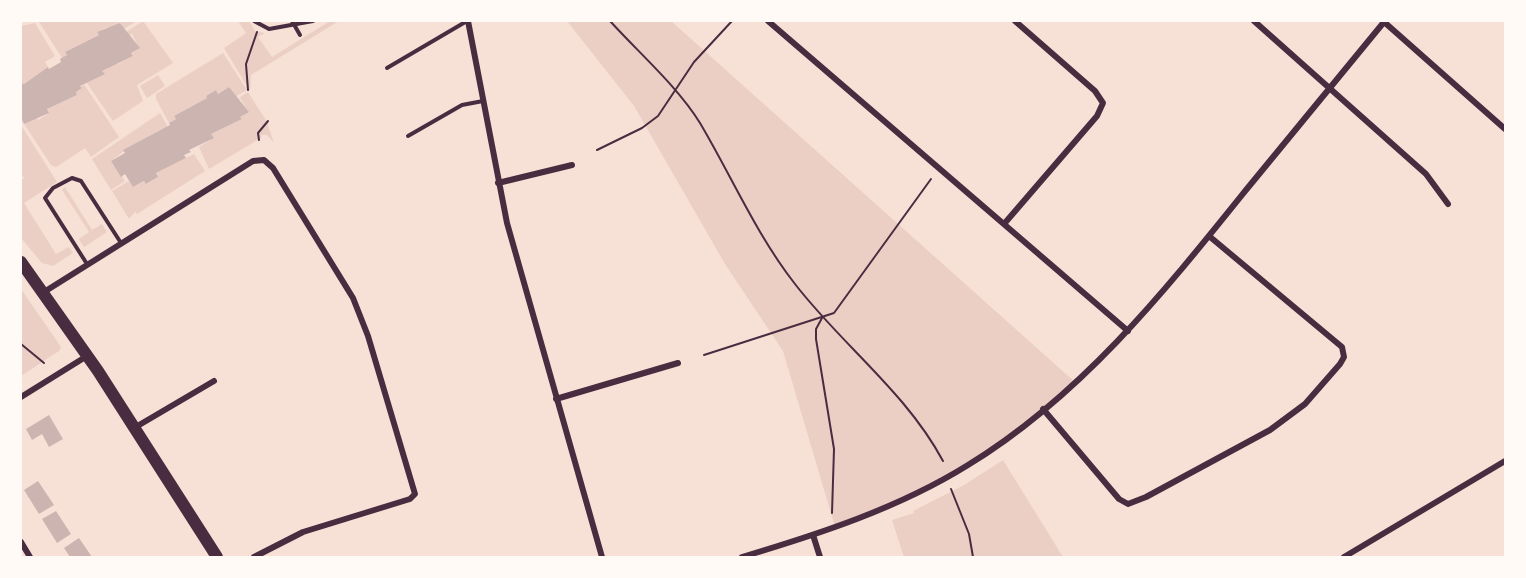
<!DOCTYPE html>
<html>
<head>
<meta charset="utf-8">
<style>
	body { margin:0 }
	#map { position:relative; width:1526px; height:578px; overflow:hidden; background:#f7e1d7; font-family:Cabin,sans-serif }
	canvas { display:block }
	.frame { position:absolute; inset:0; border:22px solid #fffaf5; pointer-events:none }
</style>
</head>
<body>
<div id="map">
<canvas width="1526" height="578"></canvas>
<div class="frame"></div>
</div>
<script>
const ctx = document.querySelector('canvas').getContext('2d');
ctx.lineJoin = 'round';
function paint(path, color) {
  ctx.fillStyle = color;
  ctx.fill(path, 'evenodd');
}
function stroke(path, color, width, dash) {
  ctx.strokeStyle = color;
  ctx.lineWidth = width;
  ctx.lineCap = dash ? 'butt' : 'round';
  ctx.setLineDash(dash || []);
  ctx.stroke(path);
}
paint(new Path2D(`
	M137,21L124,29L120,23L109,30L107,27L98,32L99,35L65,52L67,55L62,58L39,22Z
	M143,21L173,63L137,85L143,101L113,121L86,82L104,74L102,71L116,62L118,64L133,56L131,53L139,48L132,34L128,36L126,32Z
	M238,21H249L255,31L265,33L258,37L272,57L330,21H339L251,75L250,91L224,48L246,33Z
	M567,21H671L1076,383L1022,427L947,477L835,527L783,351L725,264L634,106Z
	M35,23L55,56L45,62L48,67L24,84L21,83V26Z
	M223,53L247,90L235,97L229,87L218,94L216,90L206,96L207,98L174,116L176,119L169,123L156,99V94Z
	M158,75L165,86L147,98L140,86Z
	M84,84L119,137L91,157L85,148L56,167L51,165L24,124L36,117L38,120L49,113L47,109L77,95L76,92Z
	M248,92L267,122L274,143L267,135H261V138L209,169L199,147L213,138L211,134L242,119L240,117L248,111L240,98L237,99Z
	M160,113L168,127L131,146L111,161L125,181L111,190L92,159Z
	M21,125L57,182L24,203L56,254L69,247L73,253L53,266L42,263L21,238V180L24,178L21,174Z
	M194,154L205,171L137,214L135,212L129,219L112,191L129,181L134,187L144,181L147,184L158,177L156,173Z
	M65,187L92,230L102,224L107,232L84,247L79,239L89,232L62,190Z
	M21,289L61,347L59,351L21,376Z
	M1003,460L1063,557H904L892,520L914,513L913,511L964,485Z`), '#ebcfc5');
paint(new Path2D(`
	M120,23L140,48L131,53L133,56L102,71L105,74L80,86L82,88L76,92L77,95L47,109L49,113L24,124L21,118V83L24,84L48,67L49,69L61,62L60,59L67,55L65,52L99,35L97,32Z
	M229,87L249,112L240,117L242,119L211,134L214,138L189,150L191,152L184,155L186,158L156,173L158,177L146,184L144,181L133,187L125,174L121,177L111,161L125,153L123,150L170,125L169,123L176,119L174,116L207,98L206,96L216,90L218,94Z
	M49,415L63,439L49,447L42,434L32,440L26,429Z
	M38,481L54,505L39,514L24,490Z
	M56,511L71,534L57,543L42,519Z
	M79,538L92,557H70L64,548Z`), '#ccb4b1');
stroke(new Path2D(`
	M610,21C639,53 678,87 700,123C732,177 756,234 795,284C842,345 906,392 943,461
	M248,90L246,64L257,32
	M259,140L258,133L268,121
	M597,150L642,128L658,116L694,62L732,21
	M822,318L816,329V339L834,449L832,513
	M21,344L44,363
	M704,355L834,313L931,179
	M951,489L969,534L973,557`), '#4a2c40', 2);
stroke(new Path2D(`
	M254,21L269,29L313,21
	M292,21L300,35
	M387,68L467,21
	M408,136L462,105L483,101
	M87,264L45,198L53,188L72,178L81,181L121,243`), '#4a2c40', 4);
stroke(new Path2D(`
	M468,21L507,223L602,557
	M768,21L1128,331
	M1254,21L1426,174L1448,204
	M1383,21L1505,129
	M498,183L572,165
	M1004,224L1097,116L1103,103L1095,91L1015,21
	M44,292L253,161L264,160L273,168L353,298L368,336L415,494L410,499L303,532L254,557
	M21,397L87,356
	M556,399L678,363
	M1043,409L1119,499L1128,504L1146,497L1270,430L1305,404L1340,364L1344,357L1342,347L1209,236
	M134,428L214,381
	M813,535L820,557
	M21,542L30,557
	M742,557C819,534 899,508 968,465C1081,396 1164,292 1246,190C1292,134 1338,78 1384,22
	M1344,557L1505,461`), '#4a2c40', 6);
stroke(new Path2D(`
	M21,262L98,371L217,557`), '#4a2c40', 12);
</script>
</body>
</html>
